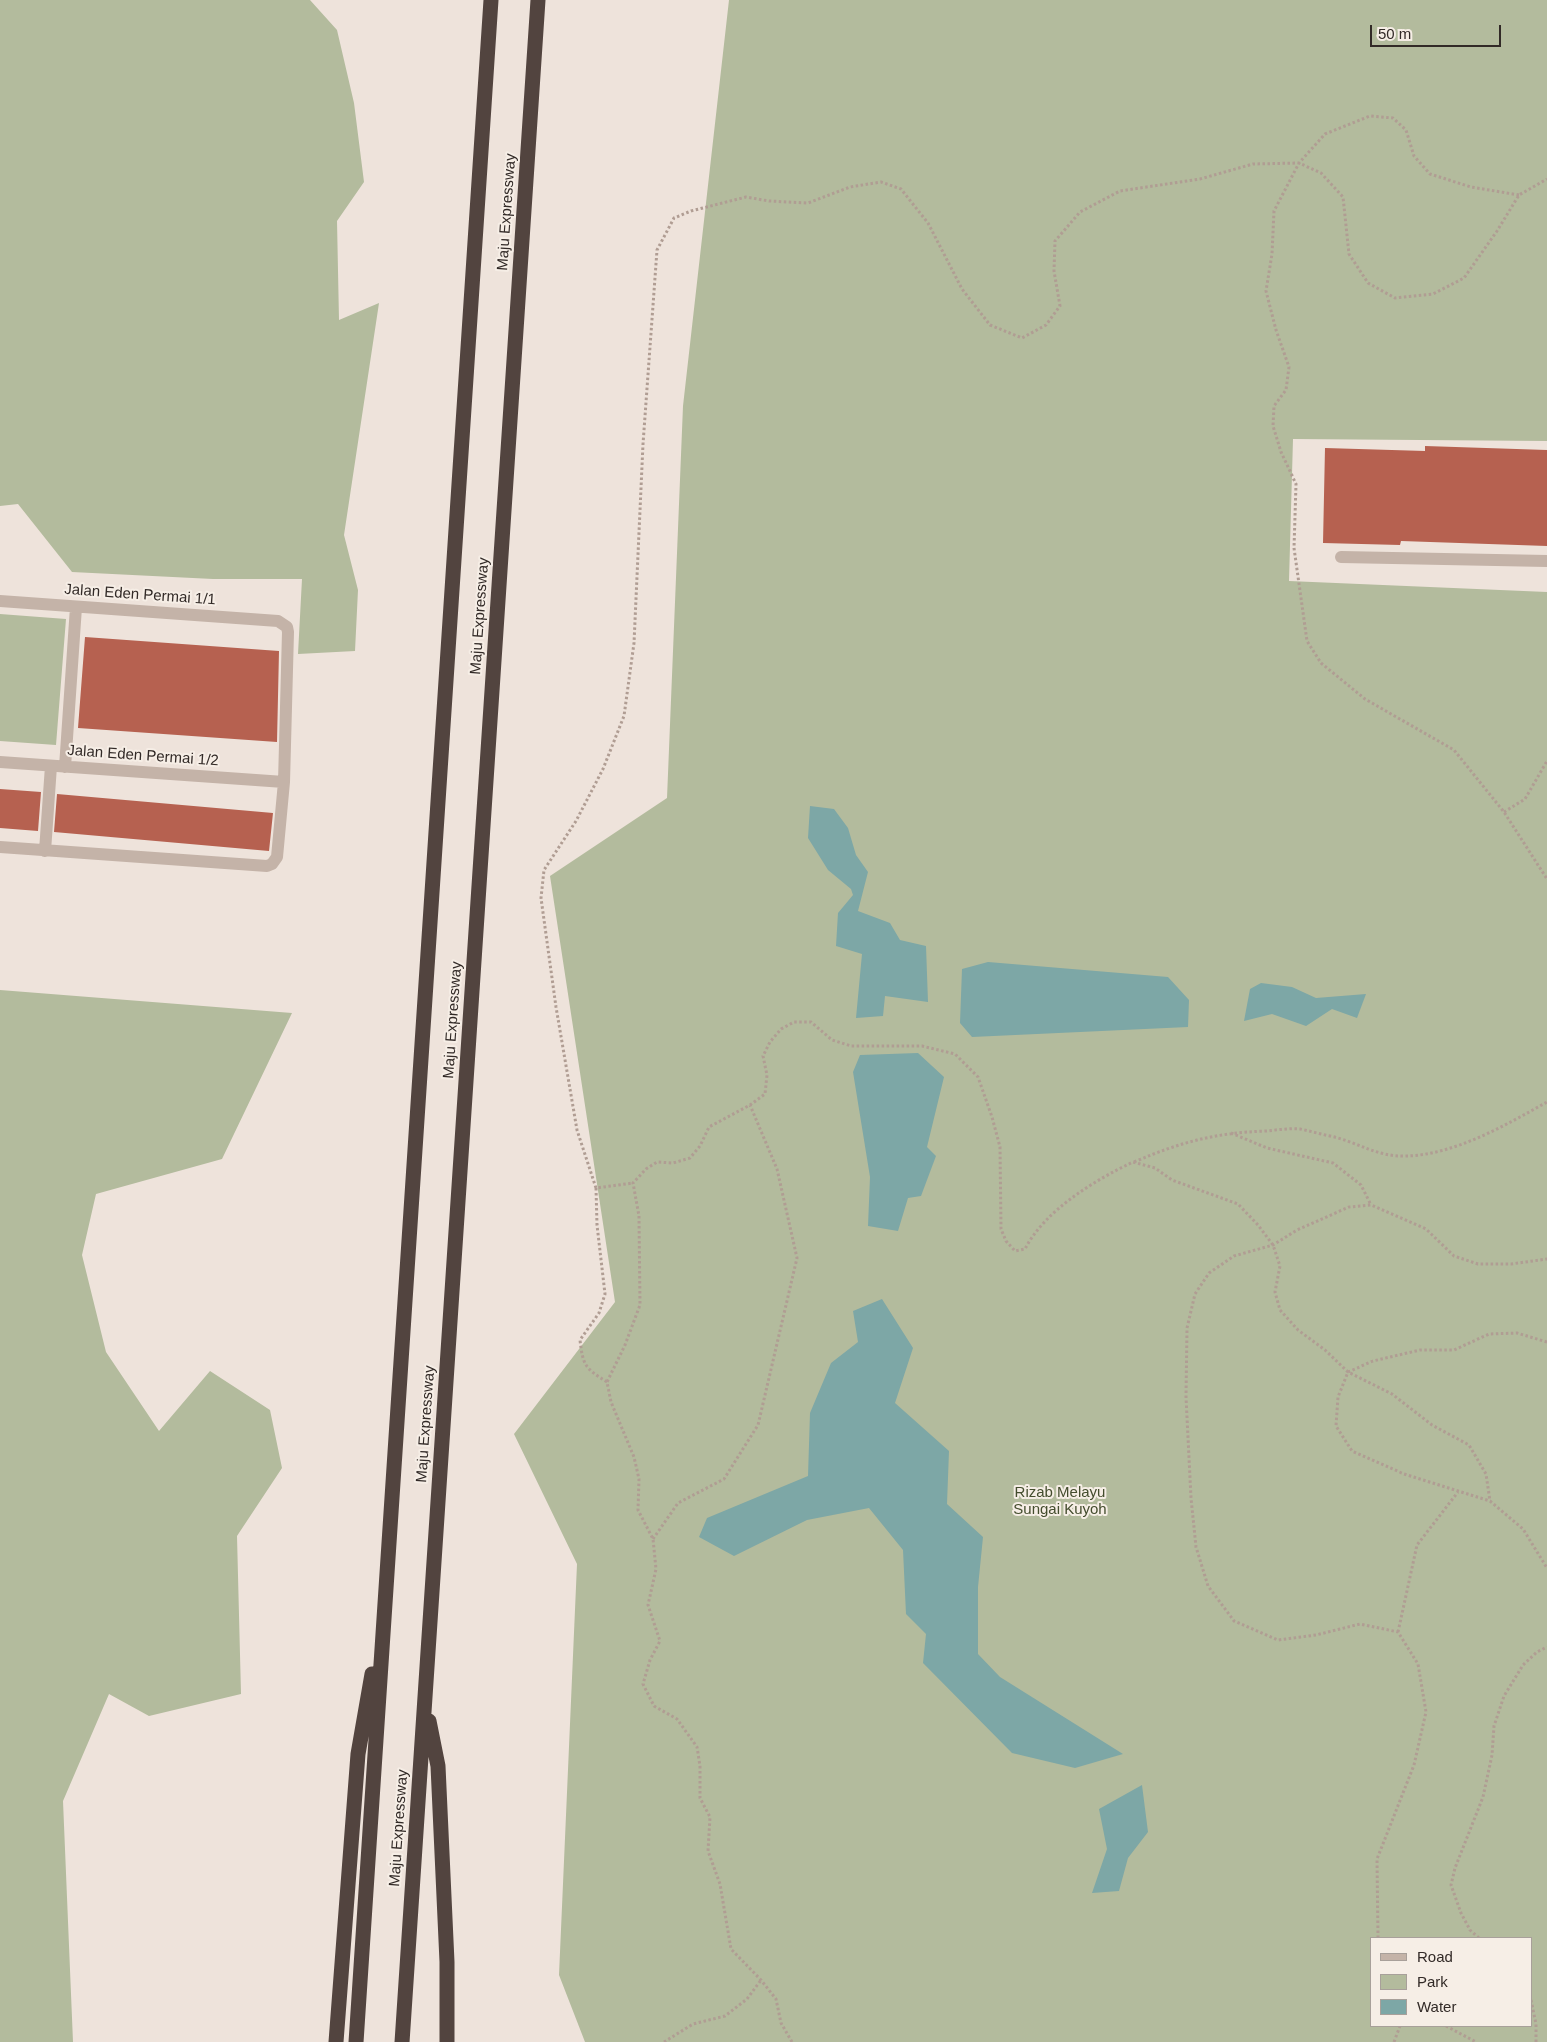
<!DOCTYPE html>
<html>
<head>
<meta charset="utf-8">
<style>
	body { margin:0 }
	#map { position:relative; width:1547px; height:2042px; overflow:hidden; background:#eee3db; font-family:Arial,sans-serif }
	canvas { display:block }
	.legend { position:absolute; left:1370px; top:1937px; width:162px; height:90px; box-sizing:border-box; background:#f6eee6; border:1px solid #a8a09a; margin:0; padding:6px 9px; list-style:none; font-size:15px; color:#322a27 }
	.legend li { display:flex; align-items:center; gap:10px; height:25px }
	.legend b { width:25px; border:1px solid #a8a09a }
	.scale { position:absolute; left:1370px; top:25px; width:131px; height:22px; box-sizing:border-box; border:2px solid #322a27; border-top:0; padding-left:6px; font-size:15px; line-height:18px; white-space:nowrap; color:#322a27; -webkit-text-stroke:4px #f6eee6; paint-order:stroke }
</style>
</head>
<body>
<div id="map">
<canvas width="1547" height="2042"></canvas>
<ul class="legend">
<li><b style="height:6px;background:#c4b3a8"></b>Road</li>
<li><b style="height:14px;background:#b3bb9d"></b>Park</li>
<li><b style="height:14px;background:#7da7a6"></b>Water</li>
</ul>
<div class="scale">50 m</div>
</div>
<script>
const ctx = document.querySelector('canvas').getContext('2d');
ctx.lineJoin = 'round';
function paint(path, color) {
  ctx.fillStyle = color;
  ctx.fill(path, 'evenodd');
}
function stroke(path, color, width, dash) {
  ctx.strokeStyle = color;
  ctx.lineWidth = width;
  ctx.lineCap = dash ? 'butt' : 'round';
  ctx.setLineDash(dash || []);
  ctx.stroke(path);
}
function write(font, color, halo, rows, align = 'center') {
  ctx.font = font + ' Arial,sans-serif';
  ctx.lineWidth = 4;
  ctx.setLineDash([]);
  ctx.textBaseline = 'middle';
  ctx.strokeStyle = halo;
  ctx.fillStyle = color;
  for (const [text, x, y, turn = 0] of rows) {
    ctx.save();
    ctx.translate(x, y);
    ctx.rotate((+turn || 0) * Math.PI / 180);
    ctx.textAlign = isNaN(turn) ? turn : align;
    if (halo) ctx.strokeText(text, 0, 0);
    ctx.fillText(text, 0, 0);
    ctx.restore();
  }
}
paint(new Path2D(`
	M0,0H310L337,30L354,103L364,182L337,221L339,320L379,303L344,535L358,590L355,651L298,654L302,579H213L72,572L18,504L0,506Z
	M729,0H1547V441L1293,439L1289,581L1547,592V2042H585L559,1975L577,1564L514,1434L615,1302L550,876L667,798L683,406ZM1371,1938H1531V2026H1371Z
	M0,614L66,619L56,745L0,741Z
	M0,990L292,1013L222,1159L96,1194L82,1255L106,1352L159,1431L210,1371L270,1410L282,1468L237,1536L241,1694L149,1716L109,1694L63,1801L73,2042H0Z`), '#b3bb9d');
paint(new Path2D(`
	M810,806L834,809L848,828L856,855L868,872L858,911L890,923L900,940L926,946L928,1002L885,996L883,1016L856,1018L862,954L836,946L838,913L853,895L851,889L828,870L808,838Z
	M988,962L1168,977L1189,1000L1188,1027L972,1037L960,1023L962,969Z
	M1261,983L1292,987L1316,998L1366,994L1357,1018L1332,1009L1306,1026L1272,1014L1244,1021L1250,989Z
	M918,1053L944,1077L927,1147L936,1156L921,1196L908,1198L898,1231L868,1226L870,1177L853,1072L860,1055Z
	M882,1299L913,1348L895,1403L949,1451L947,1504L983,1537L978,1587V1654L1000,1677L1123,1754L1075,1768L1012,1753L923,1663L926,1634L906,1614L903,1550L869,1508L807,1520L734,1556L699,1537L707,1518L808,1476L810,1413L831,1363L858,1342L853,1311Z
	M1142,1785L1148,1832L1128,1858L1119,1891L1092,1893L1107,1849L1099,1809Z`), '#7da7a6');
paint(new Path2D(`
	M1425,446L1547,450V546L1401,541L1400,545L1323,543L1325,448L1425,451Z
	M85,637L279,651L277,742L78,728Z
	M0,789L41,792L38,831L0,828Z
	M57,794L273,813L269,851L54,832Z`), '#b66150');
stroke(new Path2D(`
	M1519,195L1471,187L1430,174L1414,156L1406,130L1393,118L1370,116L1325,134L1299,163L1274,211L1272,254L1266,291L1276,330L1289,367L1286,390L1274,406L1273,426L1281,452L1296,484L1294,548L1307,641L1321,663L1365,699L1454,750L1504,812L1547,879
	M1504,812L1525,799L1547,761
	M1231,1133L1267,1148L1333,1163L1361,1185L1371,1205
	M1134,1162C1181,1142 1214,1133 1266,1131C1277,1130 1289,1128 1300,1129C1310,1131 1320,1134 1330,1136C1358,1142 1376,1157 1406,1156C1454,1155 1506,1125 1547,1102
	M596,1188L577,1130L556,1007L541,898L544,870L576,821L603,769L624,716L634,643L643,444L657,250L674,218L691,211L746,197L769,201L808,203L850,187L881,182L901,189L928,223L962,289L990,325L1022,338L1046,325L1060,306L1054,271L1055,241L1080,212L1120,191L1200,179L1253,164L1299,163L1321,173L1343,197L1349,254L1368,283L1395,298L1433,294L1464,278L1497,231L1519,195L1547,179
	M1547,1342L1517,1333L1489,1334L1454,1350H1420L1373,1361L1348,1372L1338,1397L1336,1426L1352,1451L1404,1474L1490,1501L1523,1529L1547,1568
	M607,1382C585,1368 583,1366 580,1340L599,1313L605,1294L597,1225L596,1188L633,1183
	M653,1539L678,1503L724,1479L758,1425L797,1258L777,1169L750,1105
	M1398,1632L1417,1545L1458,1492
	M1378,1938L1377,1859L1414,1765L1426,1712L1418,1664L1398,1632L1360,1624L1316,1635L1278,1640L1234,1621L1208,1586L1196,1547L1191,1498L1186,1397L1187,1328L1195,1294L1209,1273L1234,1256L1273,1245L1297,1230L1349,1207L1371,1205L1426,1229L1454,1256L1478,1264H1511L1547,1259
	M1479,1938L1470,1930L1461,1913L1451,1885L1455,1868L1483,1797L1492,1755L1494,1726L1504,1696L1523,1665L1537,1652L1547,1647
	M1531,2000L1536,2024V2042
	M1446,2026L1476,2042
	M664,2042L693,2024L725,2016L747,1999L761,1980
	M792,2042L781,2023L776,1999L761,1980L731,1949L720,1884L708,1851L710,1817L700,1798V1766L697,1747L677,1719L654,1706L643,1684L650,1660L660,1641L648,1605L656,1569L653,1539L638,1510L639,1479L634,1457L611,1402L607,1382L625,1345L640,1305L639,1216L633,1183L646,1169L657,1162L673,1163L690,1158L700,1146L709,1127L750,1105L765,1094L767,1075L763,1056L770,1042L781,1029L794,1022H811L832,1040L851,1046H922L955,1054L978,1077L992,1117L1000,1147L1001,1229L1006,1241L1015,1251L1025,1249C1045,1210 1095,1180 1133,1162L1155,1168L1172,1180L1238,1204L1258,1225L1273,1245L1280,1266L1275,1292L1280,1310L1298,1330L1325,1350L1348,1372L1392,1394L1432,1425L1469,1445L1486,1474L1490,1501
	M1394,2042L1400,2026`), '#b09d93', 3, [2.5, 2.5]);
stroke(new Path2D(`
	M1341,557L1547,561
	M0,601L278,621L287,627L288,632L284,782L277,857L272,864L267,866L0,847
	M0,762L284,782
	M65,767L76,607
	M45,851L51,766`), '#c4b3a8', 12);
stroke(new Path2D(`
	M429,1721L438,1766L447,1962V2042
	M336,2042L358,1754L372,1674
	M356,2042L491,0
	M402,2042L538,0`), '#52443f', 15);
write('15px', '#322a27', '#f6eee6', [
	["Maju Expressway",507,212,-86],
	["Jalan Eden Permai 1/1",140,595,4],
	["Maju Expressway",480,616,-86],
	["Jalan Eden Permai 1/2",143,756,4],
	["Maju Expressway",453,1020,-86],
	["Maju Expressway",426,1424,-86],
	["Maju Expressway",399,1828,-86]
]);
write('15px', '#444d2e', '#f6eee6', [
	["Rizab Melayu",1060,1493],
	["Sungai Kuyoh",1060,1510]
]);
</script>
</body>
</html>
